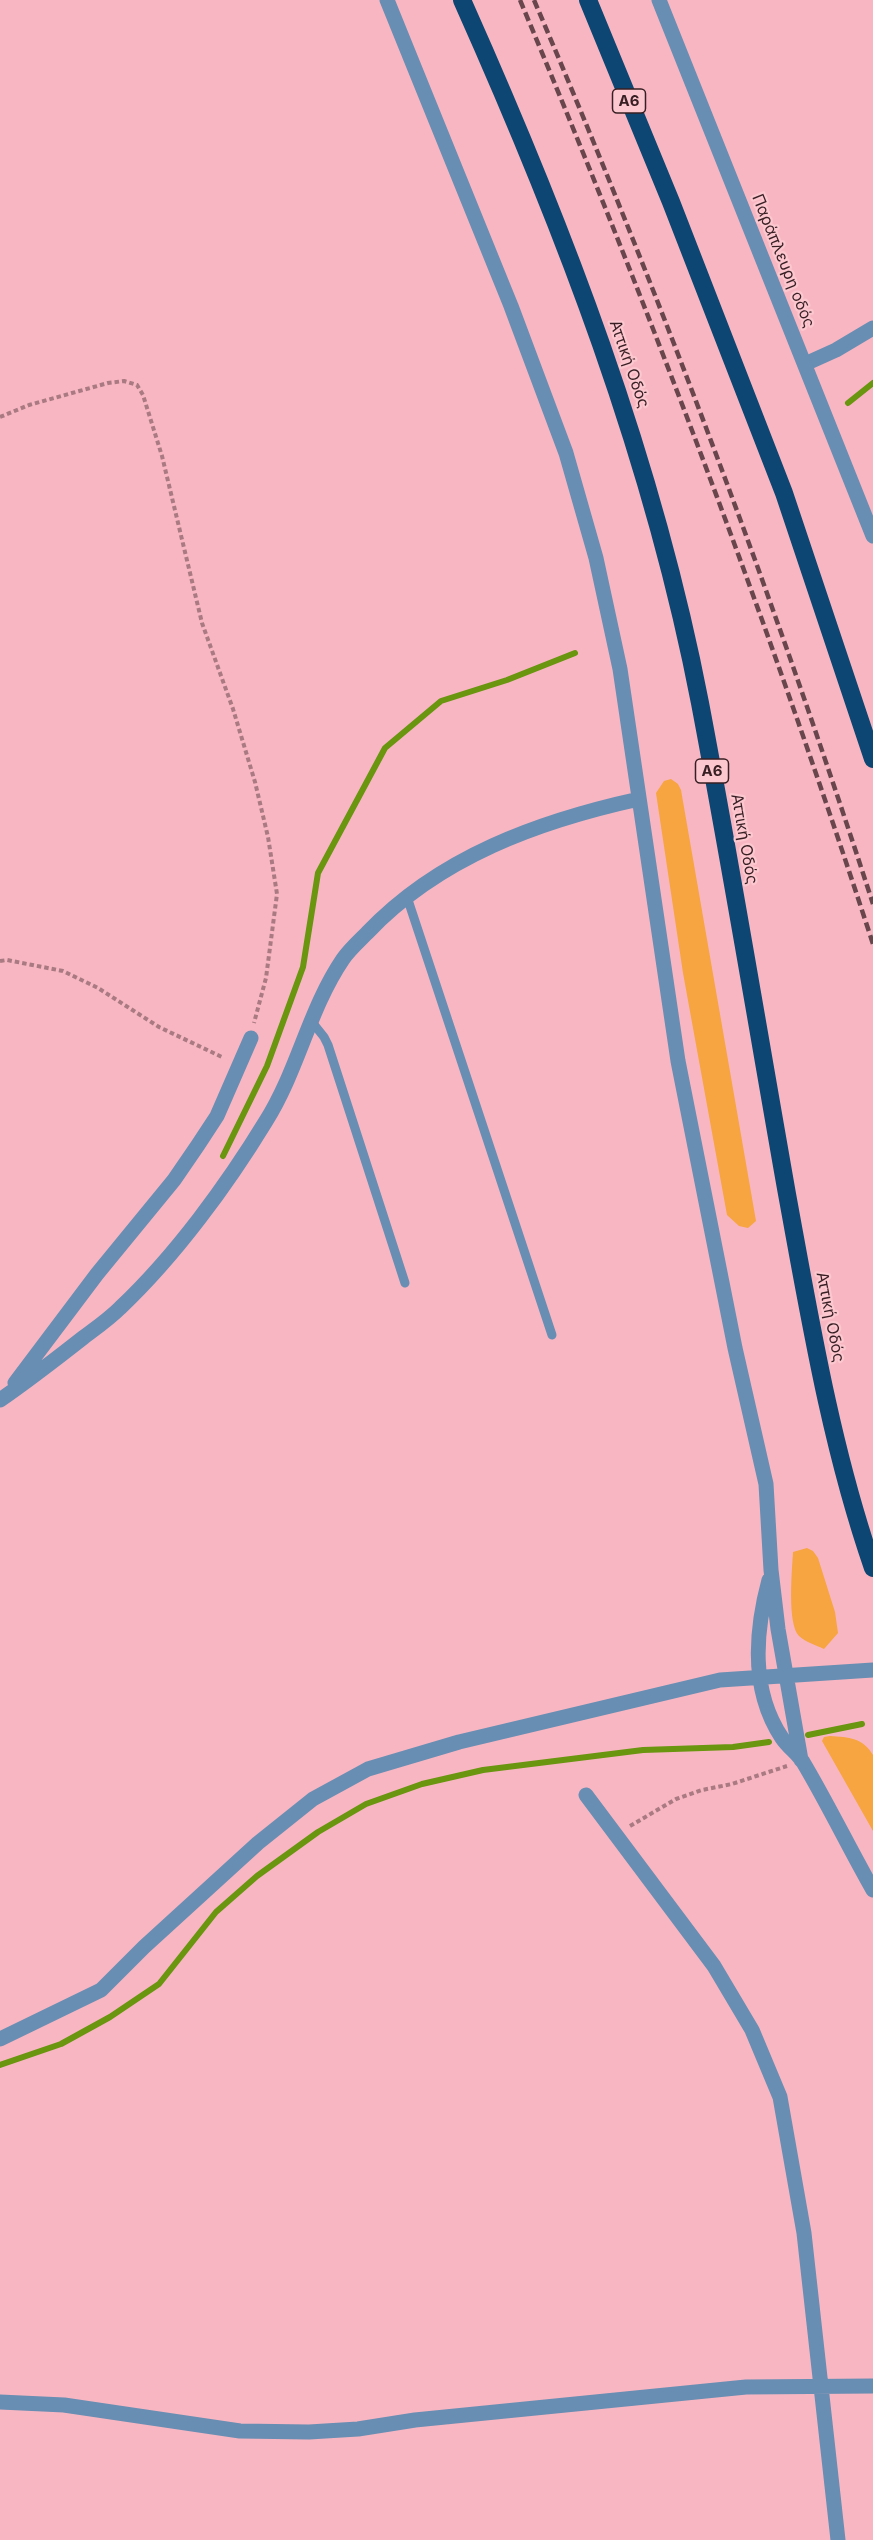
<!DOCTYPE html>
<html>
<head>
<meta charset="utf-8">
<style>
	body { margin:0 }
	canvas { display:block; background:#f7b6c1 }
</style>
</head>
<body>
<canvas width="873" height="2540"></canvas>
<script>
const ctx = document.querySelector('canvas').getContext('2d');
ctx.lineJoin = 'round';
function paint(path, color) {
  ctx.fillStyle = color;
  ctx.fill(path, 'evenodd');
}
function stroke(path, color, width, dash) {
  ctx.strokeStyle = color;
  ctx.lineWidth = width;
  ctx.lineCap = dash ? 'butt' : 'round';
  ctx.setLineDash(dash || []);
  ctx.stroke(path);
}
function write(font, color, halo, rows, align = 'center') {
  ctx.font = font + ' Inter,sans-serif';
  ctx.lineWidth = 4.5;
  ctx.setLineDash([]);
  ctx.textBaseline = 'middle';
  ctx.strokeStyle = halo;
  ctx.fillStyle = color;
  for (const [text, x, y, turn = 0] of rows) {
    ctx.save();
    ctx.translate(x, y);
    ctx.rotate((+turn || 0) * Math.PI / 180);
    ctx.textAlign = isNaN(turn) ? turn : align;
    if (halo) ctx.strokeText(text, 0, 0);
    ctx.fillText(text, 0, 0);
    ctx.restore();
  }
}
paint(new Path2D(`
	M671,779L678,784L681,790L756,1221L748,1228L739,1226L727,1215L683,973L656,793L664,781Z
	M807,1548L813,1551L818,1558L835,1612L838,1633L824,1649C816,1645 805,1642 799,1636C787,1624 792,1570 793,1552Z
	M830,1736C849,1737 863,1738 873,1755V1831L822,1741L824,1737Z`), '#f7a540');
stroke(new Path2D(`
	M848,403L873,383
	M223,1156L267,1066L303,967L318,873L385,748L441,701L507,680L575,653
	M808,1735L862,1724
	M0,2065L61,2044L110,2017L159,1984L216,1912L257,1876L318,1832L366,1804L422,1784L483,1770L643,1750L733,1747L769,1742`), '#69950f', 6);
stroke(new Path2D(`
	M0,417L29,405L108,383L124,381L137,385L143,395L162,456L202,623L233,709L255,782L268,837L277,894L266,978L254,1023
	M0,961L7,960L63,971L98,988L159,1027L224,1058
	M630,1826L676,1799L702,1790L732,1784L787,1766`), '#aa7a82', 4, [4.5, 3]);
stroke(new Path2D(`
	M407,897L552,1335
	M312,1022L324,1037L328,1045L405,1283`), '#688eb3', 9);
stroke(new Path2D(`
	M387,0L511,306L566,453L596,558L620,669L678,1061L735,1348L766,1484L771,1570L778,1629L801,1760
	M805,364L836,350L873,328
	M15,1383L97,1274L174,1180L198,1145L217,1116L251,1038
	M0,1400C29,1380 56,1359 84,1337C96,1328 109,1319 120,1308C175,1256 227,1185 266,1121C298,1070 309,1009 343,959C349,950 359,941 367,933C439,857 539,821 639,799
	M769,1580C755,1632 750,1690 782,1738C788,1747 797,1753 803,1762C828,1804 849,1848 873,1890
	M586,1795L714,1966L752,2030L780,2097L804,2233L838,2540
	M0,2039L101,1990L144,1947L258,1843L313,1799L368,1769L459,1742L720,1680L873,1670
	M0,2402L64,2405L240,2431L309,2432L358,2429L415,2420L746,2387L873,2386`), '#688eb3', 15);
stroke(new Path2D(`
	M659,0L873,536`), '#688eb3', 15);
stroke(new Path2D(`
	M462,0C563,226 653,459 700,703C731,866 758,1030 787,1194C810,1319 831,1447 873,1568
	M588,0L671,202L784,493L873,759`), '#0d4672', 18);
stroke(new Path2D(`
	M520,0C650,310 769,624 873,944
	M534,0C660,295 774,598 873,904`), '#68464c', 4.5, [9, 4.5]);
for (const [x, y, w] of [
	[629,101,33],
	[712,771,33]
]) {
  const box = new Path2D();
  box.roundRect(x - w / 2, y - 12, w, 24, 4.5);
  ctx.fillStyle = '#fcc7cf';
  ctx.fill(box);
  stroke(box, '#371f23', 1.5);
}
write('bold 15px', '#371f23', null, [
	["Α6",629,101],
	["Α6",712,771]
]);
write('16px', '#371f23', '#fcc7cf', [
	["Παράπλευρη οδός",783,261,68],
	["Αττική Οδός",629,364,71],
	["Αττική Οδός",744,839,80],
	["Αττική Οδός",830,1317,79]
]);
</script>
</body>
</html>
